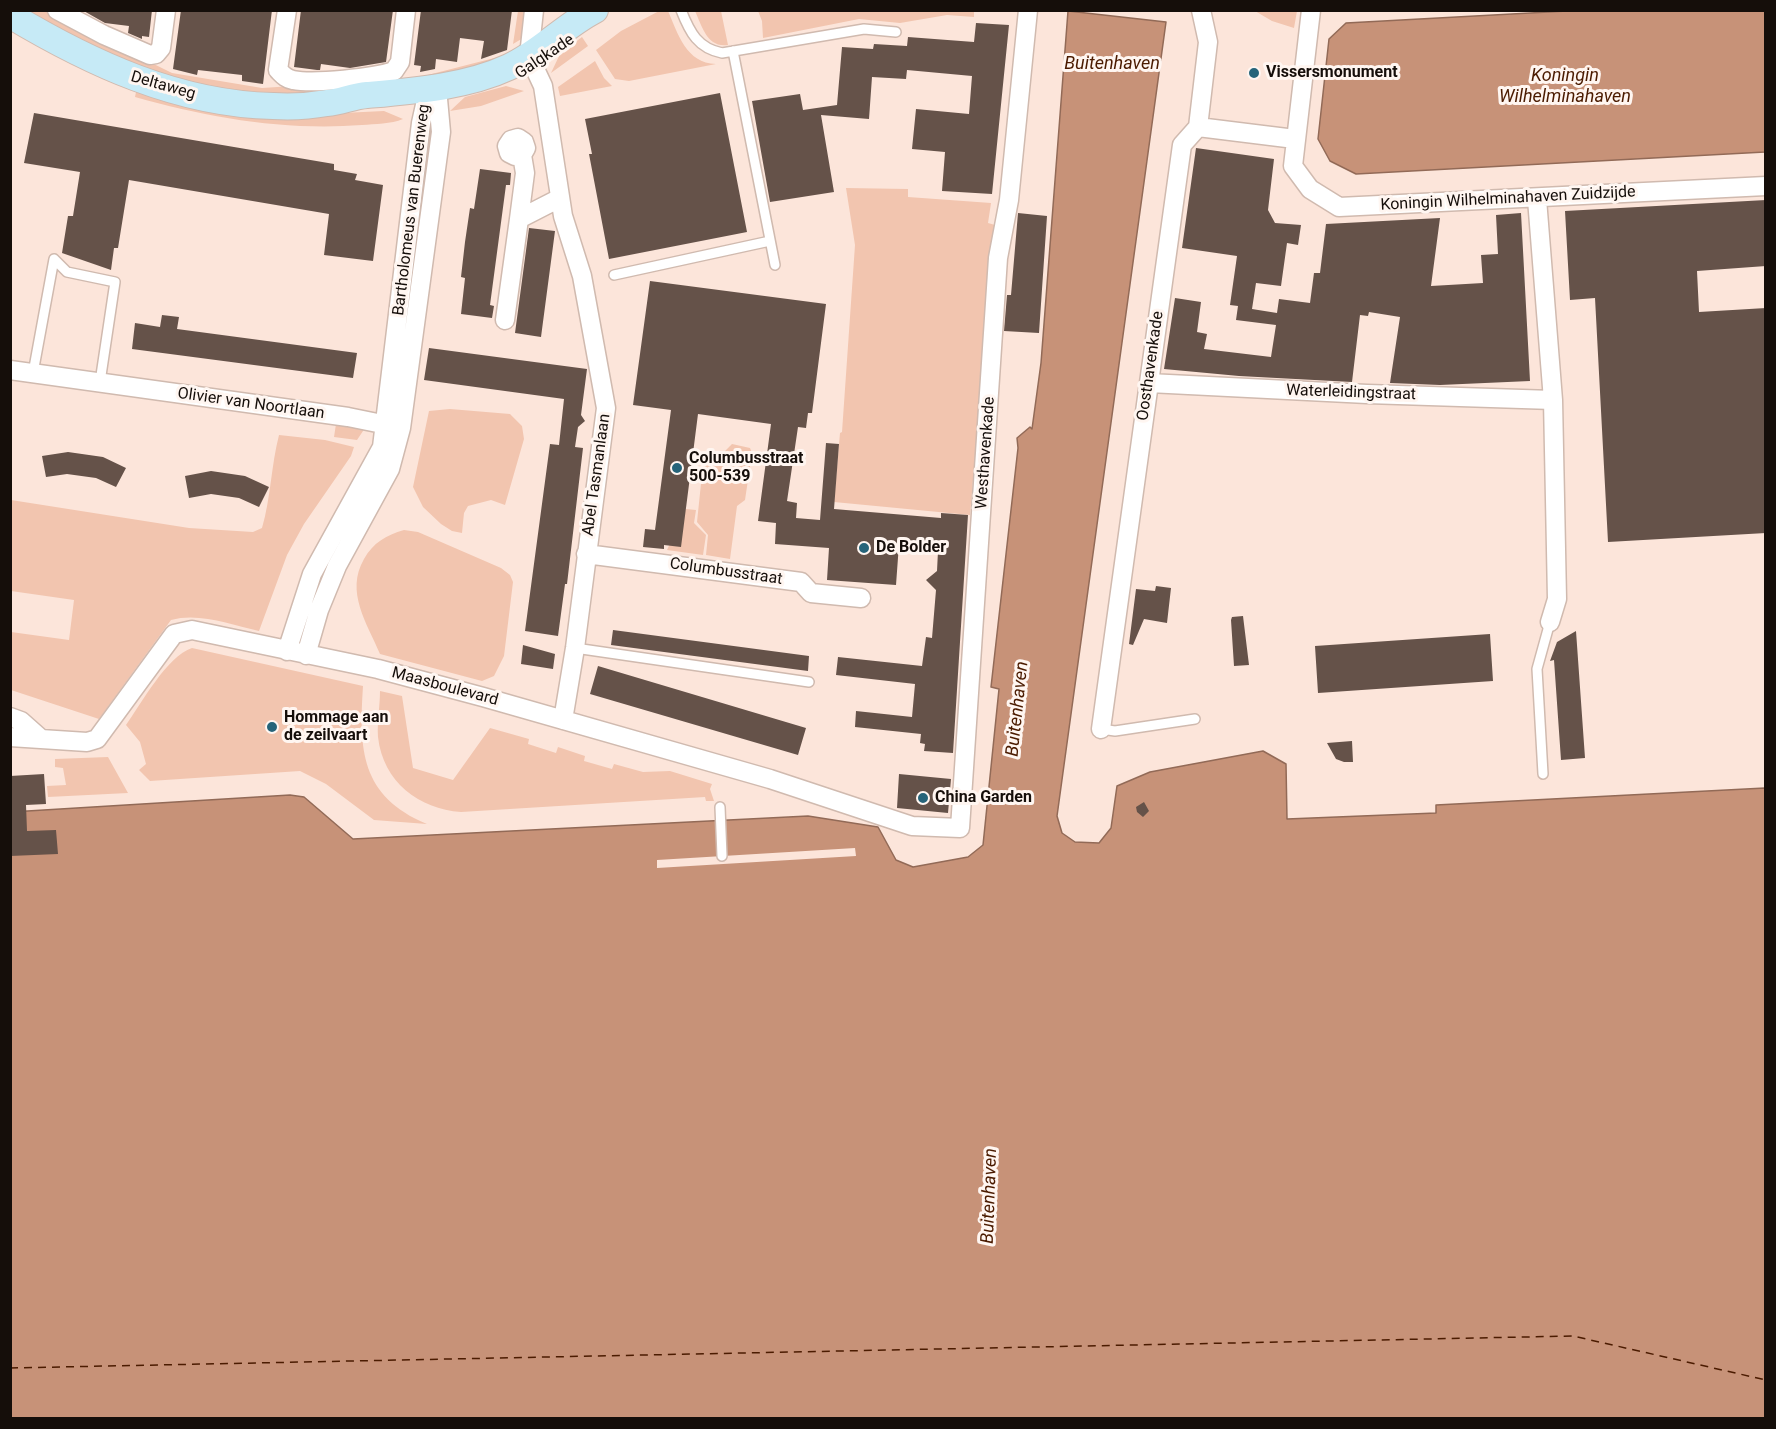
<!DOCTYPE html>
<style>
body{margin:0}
#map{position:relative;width:1776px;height:1429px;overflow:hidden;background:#fce5da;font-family:Roboto,sans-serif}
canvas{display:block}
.frame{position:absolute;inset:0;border:12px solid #150e0a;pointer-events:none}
</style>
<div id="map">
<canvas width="1776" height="1429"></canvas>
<div class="frame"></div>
</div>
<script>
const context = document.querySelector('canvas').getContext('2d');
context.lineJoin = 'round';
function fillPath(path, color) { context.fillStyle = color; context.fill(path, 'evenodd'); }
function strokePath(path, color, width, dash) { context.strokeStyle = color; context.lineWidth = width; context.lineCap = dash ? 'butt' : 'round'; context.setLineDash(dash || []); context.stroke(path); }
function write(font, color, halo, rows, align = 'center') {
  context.font = font + ' Roboto,sans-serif'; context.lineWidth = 6; context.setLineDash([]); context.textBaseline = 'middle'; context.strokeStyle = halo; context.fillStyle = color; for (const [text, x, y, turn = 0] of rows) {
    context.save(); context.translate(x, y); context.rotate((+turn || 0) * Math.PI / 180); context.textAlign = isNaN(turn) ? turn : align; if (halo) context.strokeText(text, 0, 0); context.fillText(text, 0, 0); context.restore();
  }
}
fillPath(new Path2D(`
 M 661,10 L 668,11 C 678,34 686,63 716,64 L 629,81 L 615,79 L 596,50 L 621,31 Z
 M 957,10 L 974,12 L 974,17 L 947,15 L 900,23 L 859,19 L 763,38 L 762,21 L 758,11 Z
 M 20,11 L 46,11 L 172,73 L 262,88 L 416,78 L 506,55 L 509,62 L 401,88 L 245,97 L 158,77 Z
 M 518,11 L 527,11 L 523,38 L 513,44 Z
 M 695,11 L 721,11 L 728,45 C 707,48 702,26 695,11 Z
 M 1255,11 L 1297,11 L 1294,28 L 1272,21 Z
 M 582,37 L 588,46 L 551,73 L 560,54 Z
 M 595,61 L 604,78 L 612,86 L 560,96 L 558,87 Z
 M 506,86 L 524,91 L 481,106 L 450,111 L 465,97 Z
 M 137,87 L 280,116 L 384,111 L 403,119 C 391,124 375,124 362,125 C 286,131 209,118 135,97 Z
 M 846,188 L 908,189 L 908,197 L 991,203 L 988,223 L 995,225 L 970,515 L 834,502 L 840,433 L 842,432 L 855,245 Z
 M 450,409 L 510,414 L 522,426 L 524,439 L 505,505 L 491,500 L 468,506 L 464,513 L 462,533 L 452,531 L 441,524 L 423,507 L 413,487 L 429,411 Z
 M 336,424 L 365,428 L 357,440 L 334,437 Z
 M 279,435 L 325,440 L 354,447 L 351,456 L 304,524 L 287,555 L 259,631 C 232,625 199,612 171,620 L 99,719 L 11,690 L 11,632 L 69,640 L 74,600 L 11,591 L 11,500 L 189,528 L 253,532 L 262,528 C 271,497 271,466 279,435 Z
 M 732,444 L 750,448 L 752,453 L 745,500 L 737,506 L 730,559 L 706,555 L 708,535 L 697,522 L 704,455 L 722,454 Z
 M 686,509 L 696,510 L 694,523 L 706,535 L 703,555 L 667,550 Z
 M 404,530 L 418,532 L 501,568 L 510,575 L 513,582 L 504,656 L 494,676 L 482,681 L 380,654 C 367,623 345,592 364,559 C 373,543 386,535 404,530 Z
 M 192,648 L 363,686 C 359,749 360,796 427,824 L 374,820 L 326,784 L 300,771 L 150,781 L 139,770 L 146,764 L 140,742 L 126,725 C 141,704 167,656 192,648 Z
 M 380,691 L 402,696 L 413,768 L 453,780 L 490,728 L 529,739 L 528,744 L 556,753 L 558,747 L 585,756 L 584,761 L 612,769 L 614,764 L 643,772 L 670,771 L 712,784 L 710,789 L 714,801 L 706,801 L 705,797 L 461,812 C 419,809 383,782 378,737 C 377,722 380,706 380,691 Z
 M 108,757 L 128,793 L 48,797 L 47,786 L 66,785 L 63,768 L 55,767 L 55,759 Z`), '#f2c5af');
const water = new Path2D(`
 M 1068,11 L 1166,22 L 1057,816 L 1062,833 L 1075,842 L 1099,843 L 1111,828 L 1117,786 L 1150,772 L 1263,751 L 1286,764 L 1287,819 L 1436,813 L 1436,805 L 1765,788 L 1765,1418 L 11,1418 L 11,812 L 290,795 L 304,797 L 353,839 L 808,816 L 878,827 L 896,860 L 913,867 L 968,857 L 983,845 L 999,689 L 991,687 L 1018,448 L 1017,438 L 1030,427 L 1032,429 L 1041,363 Z
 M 1567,11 L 1765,11 L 1765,152 L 1356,174 L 1330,161 L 1318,139 L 1329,39 L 1346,23 Z`);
fillPath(water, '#c79278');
strokePath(water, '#926a57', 1.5);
fillPath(new Path2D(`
 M 855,848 L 856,856 L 657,868 L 657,860 Z`), '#fce5da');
strokePath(new Path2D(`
 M 10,1368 L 1573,1336 L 1766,1380`), '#4b1b00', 1.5, [8, 6]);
fillPath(new Path2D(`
 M 82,10 L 152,10 L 149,37 L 142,36 L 142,39 L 128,33 L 129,26 L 105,23 Z
 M 181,10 L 272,10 L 263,84 L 242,81 L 242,75 L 198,70 L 197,75 L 173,69 Z
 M 301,10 L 393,10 L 386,62 L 350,68 L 321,64 L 320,70 L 317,70 L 294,67 Z
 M 421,10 L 512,10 L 507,50 L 481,59 L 484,41 L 460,38 L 457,62 L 436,59 L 435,69 L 420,72 L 421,66 L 414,65 Z
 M 976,23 L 1009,25 L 992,194 L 942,191 L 945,152 L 912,149 L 916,109 L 969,114 L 972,76 L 907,70 L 906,79 L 872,77 L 869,119 L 821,115 L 834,192 L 770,202 L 752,101 L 800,94 L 803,110 L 837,105 L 842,47 L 873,49 L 874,44 L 907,46 L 908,37 L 974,42 Z
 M 720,93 L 747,232 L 609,259 L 589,154 L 592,154 L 585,119 Z
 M 34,113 L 334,164 L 334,170 L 357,174 L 355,180 L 383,185 L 373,261 L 324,255 L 329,214 L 129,180 L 118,248 L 114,248 L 111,270 L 62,253 L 68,216 L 73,216 L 80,172 L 24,163 Z
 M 1196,148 L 1274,159 L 1268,210 L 1275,223 L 1301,225 L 1298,245 L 1287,243 L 1281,286 L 1256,283 L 1252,309 L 1277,313 L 1279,299 L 1310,303 L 1314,273 L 1320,273 L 1326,224 L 1440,218 L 1431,286 L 1483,283 L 1481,255 L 1498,254 L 1496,215 L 1521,213 L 1530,381 L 1440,385 L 1390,383 L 1400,317 L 1369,312 L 1368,316 L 1360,315 L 1352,382 L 1239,376 L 1164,369 L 1175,298 L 1201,302 L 1197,332 L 1207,334 L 1204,349 L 1271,357 L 1276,325 L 1236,320 L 1238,306 L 1230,305 L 1237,256 L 1182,248 Z
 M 480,169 L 511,173 L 510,185 L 506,185 L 490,305 L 494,306 L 492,318 L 461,314 L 465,278 L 461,277 L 465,242 L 470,208 L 474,209 Z
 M 1766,200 L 1766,266 L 1697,271 L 1699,312 L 1766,308 L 1766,533 L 1608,542 L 1595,298 L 1570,300 L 1565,211 Z
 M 1018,213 L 1047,216 L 1039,333 L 1004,331 L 1007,295 L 1011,295 Z
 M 529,228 L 555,231 L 541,337 L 515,333 Z
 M 650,281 L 826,304 L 812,413 L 808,413 L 806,428 L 798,427 L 787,501 L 797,503 L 796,518 L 820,520 L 826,443 L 839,444 L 834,509 L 941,518 L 941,513 L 968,515 L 953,753 L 924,751 L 925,744 L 920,743 L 921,734 L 855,727 L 856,711 L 912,717 L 915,684 L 836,675 L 838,657 L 922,666 L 926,637 L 932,638 L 936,590 L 926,580 L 937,571 L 938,551 L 925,546 L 899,544 L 896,585 L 827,580 L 829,548 L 775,544 L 776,523 L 758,521 L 771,424 L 698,414 L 681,547 L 664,545 L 664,549 L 643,547 L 645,529 L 655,530 L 671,410 L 633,405 Z
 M 162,315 L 179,317 L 177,329 L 357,353 L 353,378 L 132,349 L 135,323 L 160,327 Z
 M 429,348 L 587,369 L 581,415 L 585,421 L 578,427 L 575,447 L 583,448 L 567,584 L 565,584 L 558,636 L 525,631 L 550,444 L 559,445 L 564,399 L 424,380 Z
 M 68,452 L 103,457 L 126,468 L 116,487 L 96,478 L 67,474 L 46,477 L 42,456 Z
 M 211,471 L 245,476 L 269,487 L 259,507 L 239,498 L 211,494 L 189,498 L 185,476 Z
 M 1156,586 L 1171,588 L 1167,623 L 1144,619 L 1133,645 L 1129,644 L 1136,589 L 1155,591 Z
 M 1243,616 L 1249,665 L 1234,666 L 1231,620 L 1232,617 Z
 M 613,630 L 809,656 L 808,671 L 611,645 Z
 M 1576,631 L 1585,758 L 1561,760 L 1554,660 L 1550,661 L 1557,642 Z
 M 1490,634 L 1493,681 L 1318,693 L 1315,646 Z
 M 523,645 L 555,654 L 553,669 L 521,664 Z
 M 598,666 L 806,728 L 798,755 L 590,694 Z
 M 1352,741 L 1353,762 L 1344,762 L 1336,759 L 1327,743 Z
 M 44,774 L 46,804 L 26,805 L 27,831 L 56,830 L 58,854 L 10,856 L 10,776 Z
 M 899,774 L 951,779 L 948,813 L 897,808 Z
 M 1144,802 L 1149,811 L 1143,817 L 1137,812 L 1136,807 Z`), '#655249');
const service = new Path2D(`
 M 681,10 C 690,33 698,48 722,53 L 864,29 L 896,32
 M 733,51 L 775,265
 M 614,275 L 770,241
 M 33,373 L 54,259 L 67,272 L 115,282 L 100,382
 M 575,648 L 809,682
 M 1101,729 L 1115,731 L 1195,719
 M 1543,774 L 1537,669 L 1550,622
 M 720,807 L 722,856`);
const minor = new Path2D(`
 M 57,10 L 104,35 L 150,55 L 156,54 L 161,48 L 166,10
 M 287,10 L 278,70 C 283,75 286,79 293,80 C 314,84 374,78 394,71 L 400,62 L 406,10
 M 534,10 L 529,56 L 543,86 L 563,216 L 582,276 L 606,408 L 575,648 L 563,720
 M 1311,10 L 1293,166 L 1310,189 L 1339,207 L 1766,186
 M 1198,127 L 1295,139
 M 1537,199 L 1553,400 L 1557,599 L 1550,622
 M 519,219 L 525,173 L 522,155 L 526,148 L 524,142 L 518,138 L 511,140 L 507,146 L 509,153 L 515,156 L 522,155
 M 505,320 L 519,219 L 560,198
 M 10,370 L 348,417 L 397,427
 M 1149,383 L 1367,394 L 1553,400
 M 586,554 L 801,582 L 811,593 L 861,598
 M 287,651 L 312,574 L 382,447 L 421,123 L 429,87 L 438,99 L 441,132 L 401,428 L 390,469 L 337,566 L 319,610 L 306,655
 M 10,717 L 21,721 L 39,737
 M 1101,729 L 1182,145 L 1198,127 L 1208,42 L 1201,10
 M 10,737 L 87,742 L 97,739 L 174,634 L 192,630 L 378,669 L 483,697 L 770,779 L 912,826 L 960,828 L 998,258 L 1009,200 L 1028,10`);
const secondary = new Path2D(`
 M 10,15 C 90,63 178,104 273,106 C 290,107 310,106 327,103 C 341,102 353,96 367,95 C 413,91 466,87 509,67 C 540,53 564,26 595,10`);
strokePath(service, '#d0baaf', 12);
strokePath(minor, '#d0baaf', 21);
strokePath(secondary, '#d0baaf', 28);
strokePath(service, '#fff', 9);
strokePath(minor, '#fff', 18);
strokePath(secondary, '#c6eaf6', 26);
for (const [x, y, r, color] of [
 [1254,73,6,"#26647a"],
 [677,468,6,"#26647a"],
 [864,548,6,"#26647a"],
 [272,727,6,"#26647a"],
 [923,798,6,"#26647a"]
]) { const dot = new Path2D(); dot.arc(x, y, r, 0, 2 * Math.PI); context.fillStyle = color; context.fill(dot); strokePath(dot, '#fff6f1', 2); }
write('16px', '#150e0a', '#fff6f1', [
 ["Galgkade",545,57,-34],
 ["Deltaweg",163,86,16],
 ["Koningin Wilhelminahaven Zuidzijde",1508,199,-3],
 ["Bartholomeus van Buerenweg",412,210,-83],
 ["Oosthavenkade",1151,366,-82],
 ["Waterleidingstraat",1351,393,2],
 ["Olivier van Noortlaan",251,404,8],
 ["Westhavenkade",986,453,-86],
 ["Abel Tasmanlaan",597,475,-82],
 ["Columbusstraat",726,572,8],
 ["Maasboulevard",445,687,15]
]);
write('bold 16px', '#150e0a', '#fff6f1', [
 ["Vissersmonument",1266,73],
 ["Columbusstraat",689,459],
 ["500-539",689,477],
 ["De Bolder",876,548],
 ["Hommage aan",284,718],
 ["de zeilvaart",284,736],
 ["China Garden",935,798]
], 'left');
write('italic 18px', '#4b1b00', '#fff6f1', [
 ["Buitenhaven",1112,64],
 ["Koningin",1565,76],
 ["Wilhelminahaven",1565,97],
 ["Buitenhaven",1018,709,-84],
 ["Buitenhaven",990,1196,-88]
]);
</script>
